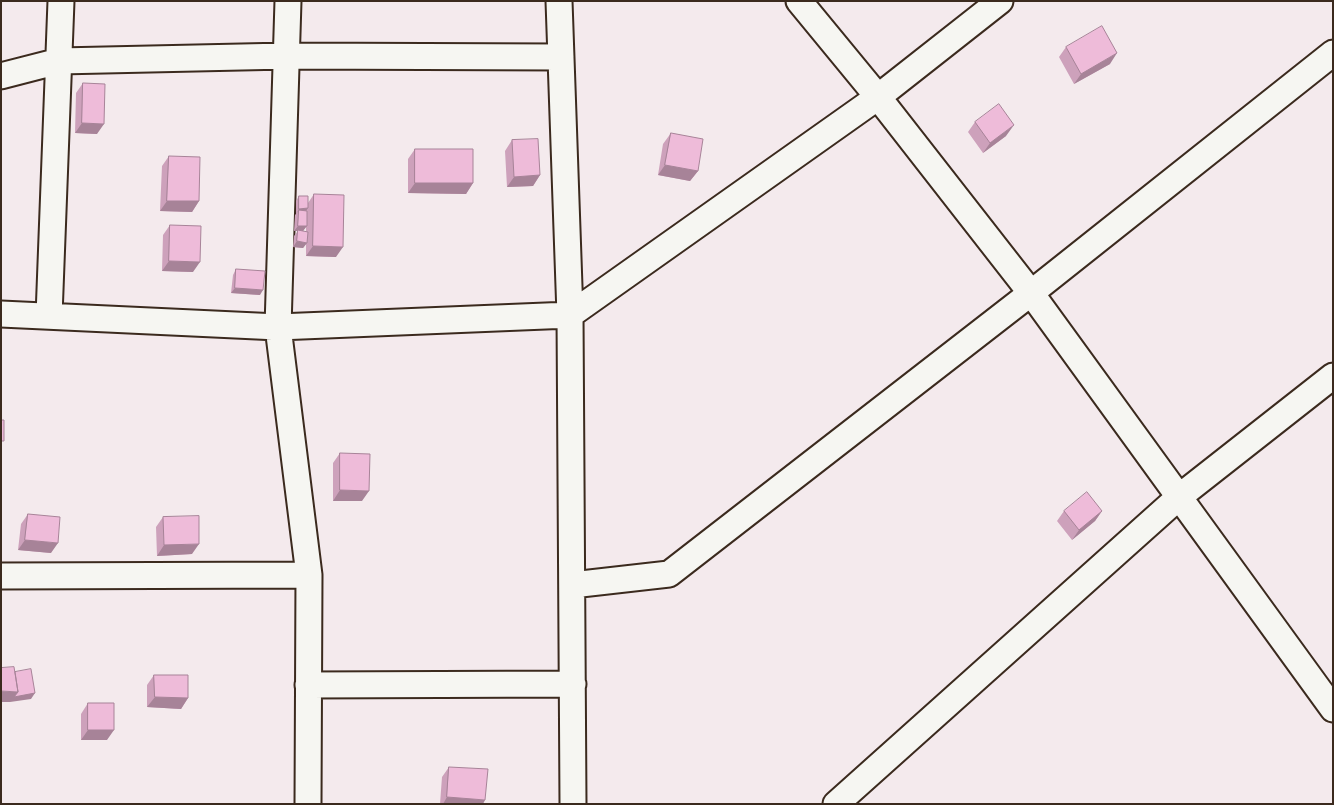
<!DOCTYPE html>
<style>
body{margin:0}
#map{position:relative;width:1334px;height:805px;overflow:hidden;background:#f4eaed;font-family:Pangolin,sans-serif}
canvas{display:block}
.frame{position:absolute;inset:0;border:2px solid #3b2a1e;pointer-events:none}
</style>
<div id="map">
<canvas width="1334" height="805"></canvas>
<div class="frame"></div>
</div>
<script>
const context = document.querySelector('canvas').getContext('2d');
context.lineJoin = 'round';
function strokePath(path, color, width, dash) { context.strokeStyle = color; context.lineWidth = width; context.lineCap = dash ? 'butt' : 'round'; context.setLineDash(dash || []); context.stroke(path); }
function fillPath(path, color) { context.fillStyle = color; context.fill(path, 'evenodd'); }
const street = new Path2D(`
 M 288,1 L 278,327 L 309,575 L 308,804
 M 559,1 L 570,315 L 573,804
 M 799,1 L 878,97 L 1031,293 L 1333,709
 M 1,76 L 59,61 L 287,56 L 561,57
 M 1,314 L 278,327 L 570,315 L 878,97 L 1000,1
 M 49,316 L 61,1
 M 1,576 L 309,575
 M 572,585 L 669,574 L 1031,293 L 1333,53
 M 308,685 L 573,684
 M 836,804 L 1179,497 L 1333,376`);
strokePath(street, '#3b2a1e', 29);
strokePath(street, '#f6f6f2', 25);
fillPath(new Path2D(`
 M 1066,47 L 1110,64 L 1074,84 L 1059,57 Z
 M 83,83 L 97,134 L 75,133 L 76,93 Z
 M 975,122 L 1006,136 L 983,153 L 968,132 Z
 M 671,133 L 698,171 L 690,181 L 658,175 L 663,144 Z
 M 512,140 L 540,175 L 533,186 L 507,187 L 505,151 Z
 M 415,149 L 473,183 L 466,194 L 408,193 L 408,159 Z
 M 169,156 L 199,201 L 192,212 L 160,211 L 162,166 Z
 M 314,194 L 336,257 L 306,256 L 306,244 L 303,248 L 293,247 L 294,236 L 298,231 L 294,231 L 295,215 L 296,214 L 296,201 L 299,196 L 308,203 ZM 306,226 L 306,232 L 303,231 Z
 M 170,225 L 193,272 L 162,271 L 163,235 Z
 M 236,269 L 260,295 L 231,293 L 233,275 Z
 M 340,453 L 362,501 L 333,501 L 333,463 Z
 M 1064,511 L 1102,511 L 1095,521 L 1072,540 L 1057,521 Z
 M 28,514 L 51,553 L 18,550 L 21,524 Z
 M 163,517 L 192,554 L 157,556 L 156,527 Z
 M 154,675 L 188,698 L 181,709 L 147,707 L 147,685 Z
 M 88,703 L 107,740 L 81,740 L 81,714 Z
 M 449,767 L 483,804 L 440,804 L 442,777 Z`), '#cda1bb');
fillPath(new Path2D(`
 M 1117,53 L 1110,64 L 1074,84 L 1081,74 Z
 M 82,123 L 104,124 L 97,134 L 75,133 Z
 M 1014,125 L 1006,136 L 983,153 L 990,143 Z
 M 665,165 L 698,171 L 690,181 L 658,175 Z
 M 540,175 L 533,186 L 507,187 L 514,177 Z
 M 415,183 L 473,183 L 466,194 L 408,193 Z
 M 167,201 L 199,201 L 192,212 L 160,211 Z
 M 308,208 L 304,214 L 299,210 L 296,214 L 299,209 Z
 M 298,226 L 307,226 L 303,231 L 294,231 Z
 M 297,241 L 307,243 L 303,248 L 293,247 Z
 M 313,246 L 343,247 L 336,257 L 306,256 Z
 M 169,261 L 200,262 L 193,272 L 162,271 Z
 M 235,288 L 263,290 L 260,295 L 231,293 Z
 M 340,490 L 369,491 L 362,501 L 333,501 Z
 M 1102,511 L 1095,521 L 1072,540 L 1079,530 Z
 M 25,540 L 58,543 L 51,553 L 18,550 Z
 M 199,544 L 192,554 L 157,556 L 164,545 Z
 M 1,691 L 35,693 L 31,699 L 10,702 L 1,702 Z
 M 155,697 L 188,698 L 181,709 L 147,707 Z
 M 88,730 L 114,730 L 107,740 L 81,740 Z
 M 447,797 L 485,800 L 483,804 L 443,804 Z`), '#a78398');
const building = new Path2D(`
 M 1102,26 L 1117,53 L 1081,74 L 1066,47 Z
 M 83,83 L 105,84 L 104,124 L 82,123 Z
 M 999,104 L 1014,125 L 990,143 L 975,122 Z
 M 671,133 L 703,139 L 698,171 L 665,165 Z
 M 538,139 L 540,175 L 514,177 L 512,140 Z
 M 415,149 L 473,149 L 473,183 L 415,183 Z
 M 169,156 L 200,157 L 199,201 L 167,201 Z
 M 314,194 L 344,195 L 343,247 L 313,246 Z
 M 299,196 L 308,196 L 308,208 L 299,209 Z
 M 299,210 L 307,211 L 307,226 L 298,226 Z
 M 170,225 L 201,226 L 200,262 L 169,261 Z
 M 298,230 L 308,232 L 307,243 L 297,241 Z
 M 236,269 L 265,271 L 263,290 L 235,288 Z
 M 1,420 L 4,420 L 4,441 L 1,441 Z
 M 340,453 L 370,454 L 369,491 L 340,490 Z
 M 1087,492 L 1102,511 L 1079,530 L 1064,511 Z
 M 28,514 L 60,517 L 58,543 L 25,540 Z
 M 199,516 L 199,544 L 164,545 L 163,517 Z
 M 14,667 L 18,692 L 1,691 L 1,668 Z
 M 31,669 L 35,693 L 14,697 L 18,692 L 15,672 Z
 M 154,675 L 188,675 L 188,698 L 155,697 Z
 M 88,703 L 114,703 L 114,730 L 88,730 Z
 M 449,767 L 488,769 L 485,800 L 447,797 Z`);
fillPath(building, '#eebbd9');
strokePath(building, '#a78398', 1);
</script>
